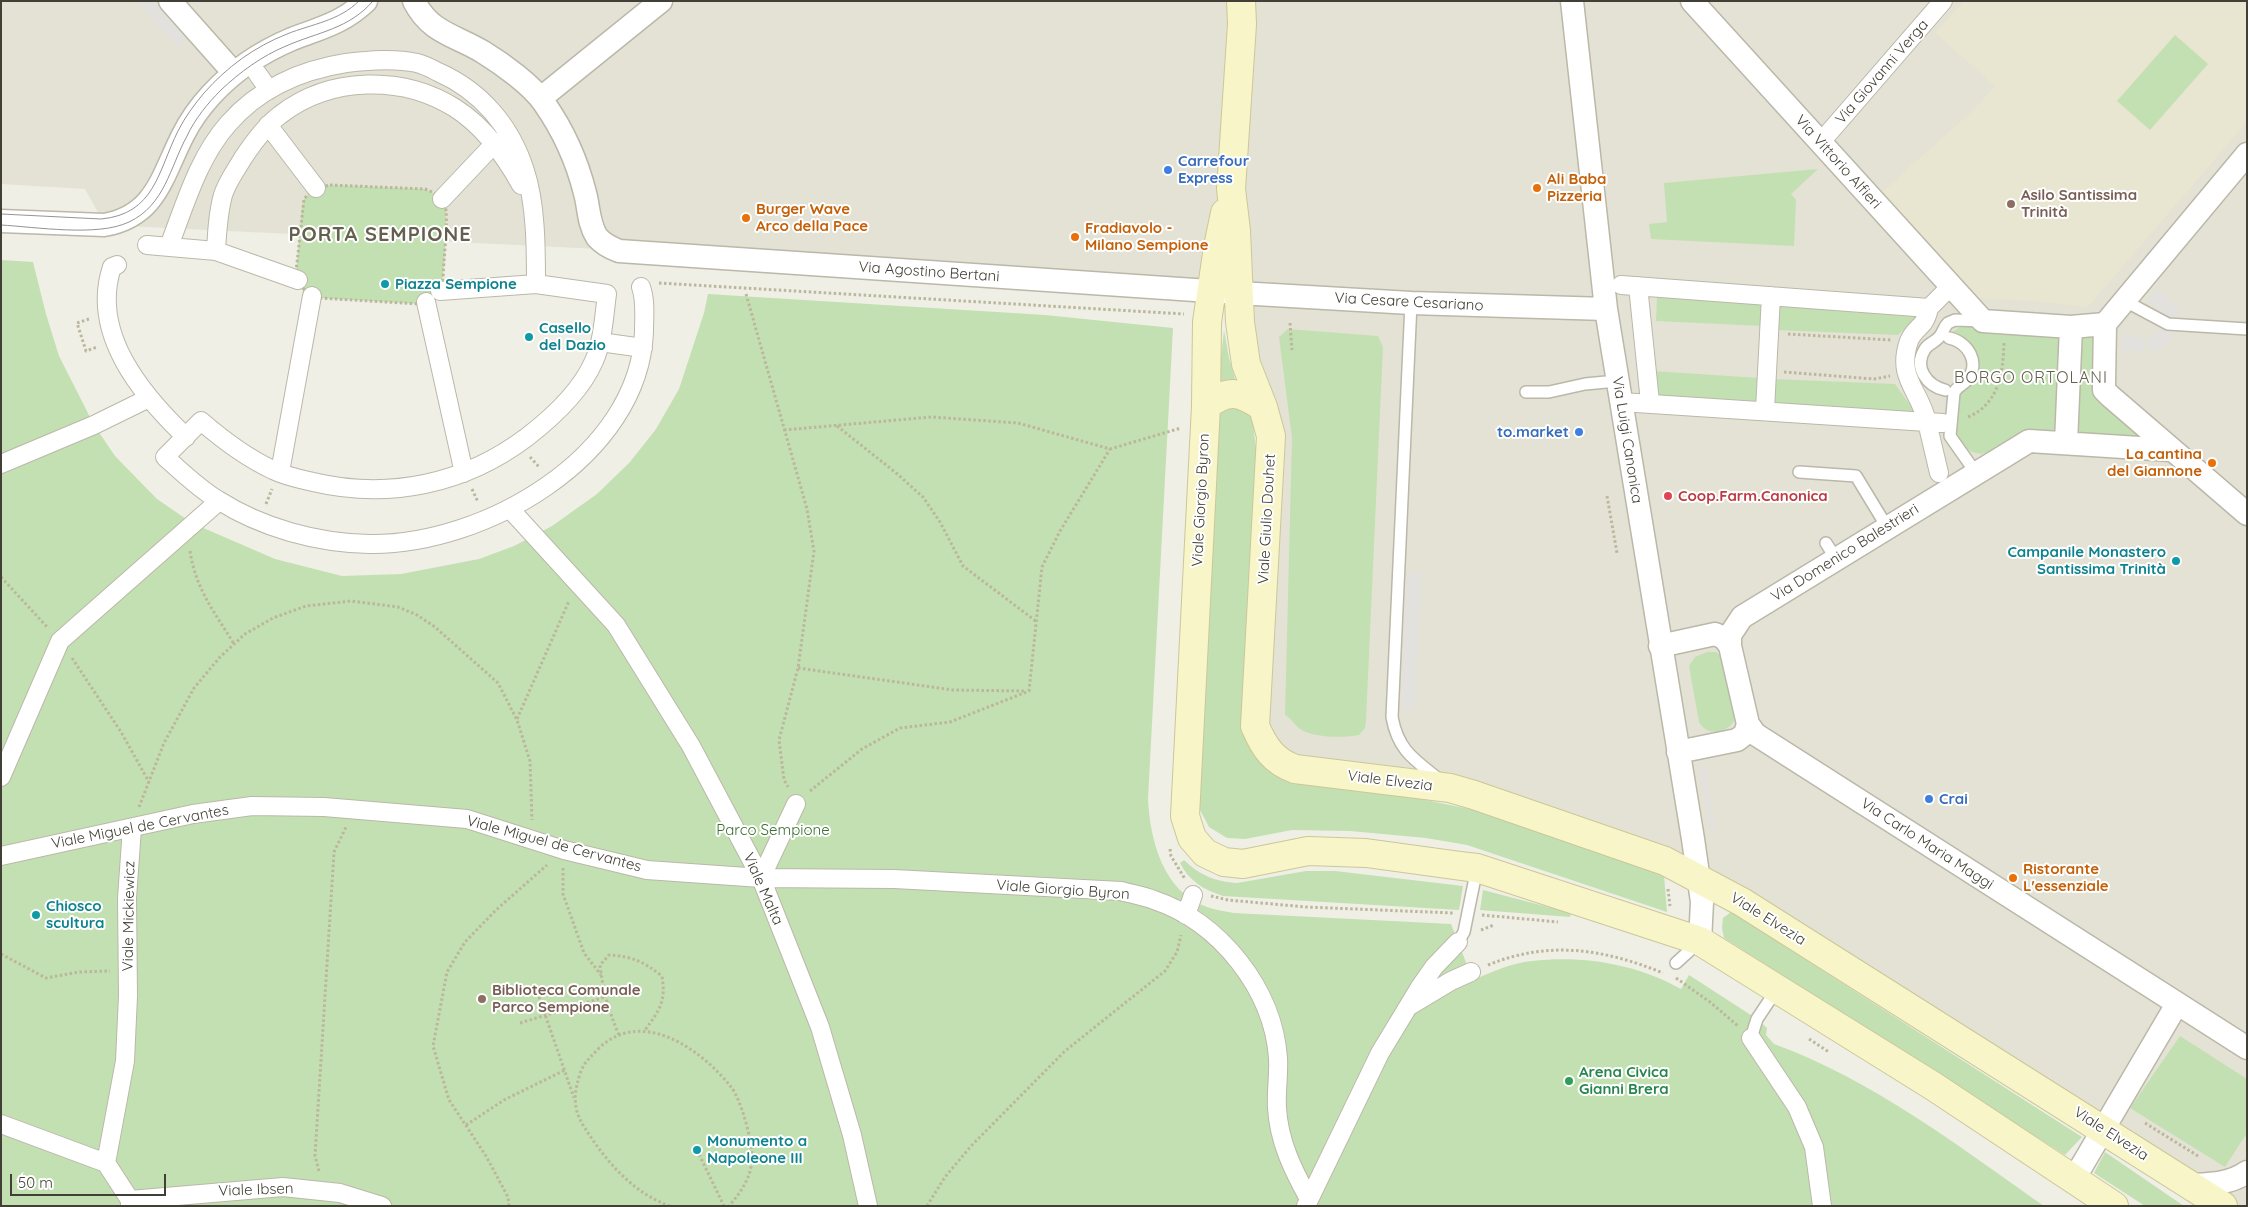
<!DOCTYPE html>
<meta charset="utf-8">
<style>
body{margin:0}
#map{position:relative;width:2248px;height:1207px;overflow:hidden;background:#f0efe5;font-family:Quicksand,sans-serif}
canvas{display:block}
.frame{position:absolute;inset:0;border:2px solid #424036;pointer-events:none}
.scale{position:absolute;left:10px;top:1174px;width:156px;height:22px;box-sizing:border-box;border:2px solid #424036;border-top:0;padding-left:6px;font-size:15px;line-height:18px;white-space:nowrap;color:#424036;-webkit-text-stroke:4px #fff;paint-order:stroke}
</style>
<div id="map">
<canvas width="2248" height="1207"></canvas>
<div class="frame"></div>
<div class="scale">50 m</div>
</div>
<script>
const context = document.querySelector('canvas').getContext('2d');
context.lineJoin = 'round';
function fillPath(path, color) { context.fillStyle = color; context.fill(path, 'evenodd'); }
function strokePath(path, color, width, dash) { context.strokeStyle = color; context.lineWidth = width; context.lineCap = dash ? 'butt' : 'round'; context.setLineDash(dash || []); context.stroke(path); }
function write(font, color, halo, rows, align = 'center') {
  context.font = font + ' Quicksand,sans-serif'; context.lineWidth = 4; context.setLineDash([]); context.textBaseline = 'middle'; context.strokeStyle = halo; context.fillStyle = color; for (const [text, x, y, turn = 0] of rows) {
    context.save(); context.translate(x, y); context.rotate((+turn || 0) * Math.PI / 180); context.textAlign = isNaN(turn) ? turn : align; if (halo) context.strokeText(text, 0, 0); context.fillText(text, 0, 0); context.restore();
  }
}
fillPath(new Path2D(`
 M 1,1 L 1238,1 L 1238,292 L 620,250 L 105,225 L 85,189 L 1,184 Z
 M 1243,1 L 2247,1 L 2247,1206 L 2226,1206 L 1741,900 L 1470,792 L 1297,767 L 1262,738 L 1273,436 L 1243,346 Z`), '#e4e2d4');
fillPath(new Path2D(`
 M 1964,1 L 2247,1 L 2247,122 L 2088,307 L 2037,301 L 1978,298 L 1882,192 L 1972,111 L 1995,86 L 1935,33 Z`), '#e8e6d1');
fillPath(new Path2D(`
 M 2175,35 L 2208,64 L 2150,130 L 2117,101 Z
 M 1818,169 L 1791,194 L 1796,200 L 1794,246 L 1651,239 L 1649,224 L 1667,222 L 1664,183 Z
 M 330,185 L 425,189 C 435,193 444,200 446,210 C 445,229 447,282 437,295 C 432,301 426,302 420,304 L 319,298 L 306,292 L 301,286 L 296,272 L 302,207 L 304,199 L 313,189 Z
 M 1,260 L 33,262 L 46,314 L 59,356 L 94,425 L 115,456 L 157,499 L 192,523 L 275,559 L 342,576 L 401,574 L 479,559 L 514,546 L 552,526 L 597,494 L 630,462 L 656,429 L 679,389 L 704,313 L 708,294 L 1045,315 L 1173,328 L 1148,799 C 1150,840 1163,892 1207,907 C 1215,910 1225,911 1234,913 L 1451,924 L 1473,980 C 1492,972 1511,963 1532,961 C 1583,955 1637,964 1681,989 L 1689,975 L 1757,1019 L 1767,1028 L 1766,1035 L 1774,1044 C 1873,1080 1958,1146 2044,1206 L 1,1206 Z
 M 1657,297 L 1764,304 L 1763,326 L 1656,321 Z
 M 1777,306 L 1917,317 L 1898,335 L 1775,330 Z
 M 1966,326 L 2051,333 L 2061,337 L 2056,432 L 1981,454 L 1972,452 L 1962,446 L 1956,435 L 1958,397 L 1975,367 L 1948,335 L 1958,328 Z
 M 1288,329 L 1378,336 L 1383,347 L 1366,720 L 1365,728 L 1359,735 C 1344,738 1313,738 1300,729 C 1294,724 1292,719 1285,715 L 1292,438 L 1279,337 Z
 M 1224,330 L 1229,358 L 1237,386 L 1218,385 Z
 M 2100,332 L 2099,389 L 2156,443 L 2074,434 L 2079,339 L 2083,334 Z
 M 1653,371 L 1759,378 L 1758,403 L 1652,396 Z
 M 1772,379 L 1895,384 L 1915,412 L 1771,405 Z
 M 1234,403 L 1252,415 L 1256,449 L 1245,722 C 1246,729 1246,739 1249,746 C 1256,762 1272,772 1287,780 L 1421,799 L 1474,810 L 1664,875 L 1667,912 L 1467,845 L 1426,838 L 1350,831 L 1292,830 L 1245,839 L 1227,838 L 1209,827 L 1199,808 L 1218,422 L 1222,408 Z
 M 1707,652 L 1716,652 L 1721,656 L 1736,716 C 1732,733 1707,738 1699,722 L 1689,666 L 1695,657 Z
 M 1184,860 C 1199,875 1216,882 1237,883 L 1306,871 L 1335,871 L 1463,886 L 1459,910 L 1223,896 C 1204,890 1189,881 1180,863 Z
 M 1483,890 L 1571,913 L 1570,917 L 1480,910 Z
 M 1731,912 L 2082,1137 L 2065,1155 L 1724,938 L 1722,928 L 1723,918 Z
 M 2180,1036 L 2247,1079 L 2247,1133 L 2225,1167 L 2130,1108 Z
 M 2105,1152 L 2184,1206 L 2145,1206 L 2094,1173 Z`), '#c3e0b2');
fillPath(new Path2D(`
 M 136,1 L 155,1 L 188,38 L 177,47 Z
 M 2158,289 L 2181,309 L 2171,320 L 2148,300 Z
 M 2166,327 L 2174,340 L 2154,352 L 2146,339 Z
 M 2123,335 L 2146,339 L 2143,353 L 2121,349 Z
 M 1407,572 L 1421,572 L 1415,711 L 1401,710 Z
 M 1705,766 L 1717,832 L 1711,833 L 1699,767 Z`), '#e2e1dd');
const service = new Path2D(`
 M 2125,301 L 2168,324 L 2247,329
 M 1411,303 L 1392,717 C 1398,751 1415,760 1441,781
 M 1949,338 C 1968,342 1981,363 1967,380 C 1963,385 1956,387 1954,393 L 1950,436 L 1976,473
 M 1945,390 C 1927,386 1913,367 1925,349 C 1929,343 1936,342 1940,336 C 1943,332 1944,327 1948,323 L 1955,320 L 1982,321
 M 1526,392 L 1549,392 L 1585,384 L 1617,381
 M 1799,472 L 1856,476 L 1887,527
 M 1826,543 L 1836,559
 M 1458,942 L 1464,932 L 1477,868
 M 1676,963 L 1699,942
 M 1751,1038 L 1757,1019 L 1777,989`);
const pedestrian = new Path2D(`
 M 257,73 L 269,90
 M 268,125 L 316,188
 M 1820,143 L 1943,1
 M 442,199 L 494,144
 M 147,245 L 216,251 L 298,280
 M 169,246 C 185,205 198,158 228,124 C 258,89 301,70 346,63 C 370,60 394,58 417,63 C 425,65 432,69 438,72 C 481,91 511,126 525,171 C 536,204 536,249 536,284
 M 216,251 C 217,232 218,213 223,195 C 227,182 236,170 243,158 C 253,143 265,126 280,115 C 330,76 403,75 455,108 C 485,127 505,156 521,185
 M 117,265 L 112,267 C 90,333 141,394 186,437
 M 1621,285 L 1929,308 L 1944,293
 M 1638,286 L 1650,402
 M 440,291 L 536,284 L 607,294 C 604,316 603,341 594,361 C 581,391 553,417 527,437 C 465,484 389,500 313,482 C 300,479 285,476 273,470 C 247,458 223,440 201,421 L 165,457 C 182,472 198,488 218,500 C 262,528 317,543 369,544 C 483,546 639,457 644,332 C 644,317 646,301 641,287
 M 426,302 L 464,473
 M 600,342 L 643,348
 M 1621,402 L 1927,422 C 1920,390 1896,378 1909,341 C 1912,333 1918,329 1923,323 C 1926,319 1928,313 1929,308
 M 1765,410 L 1771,296
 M 1,464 L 94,425 L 149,398
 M 280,472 L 312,296
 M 1939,473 L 1927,422 L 1943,423
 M 510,509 L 616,625 L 691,746 L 761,878 L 820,1027 L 852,1135 L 868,1206
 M 1,777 L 60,641 L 219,501
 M 1,856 L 193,814 L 252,806 L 324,807 L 467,819 L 564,850 L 647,870 L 761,878 L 894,879 L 1121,891 C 1132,894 1144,896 1154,900 C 1220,922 1273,989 1278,1058 C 1279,1075 1276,1091 1277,1108 C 1279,1142 1293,1170 1309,1199
 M 761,878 L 796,804
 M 1186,915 L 1193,895
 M 1411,1005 L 1451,981 L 1471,972
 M 1751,1038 L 1797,1107 L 1814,1147 L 1822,1206
 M 1,1124 L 106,1163 L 130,1200 L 130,1206
 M 106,1163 L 125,1061 L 128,996 L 127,898 L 132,828
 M 130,1200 L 283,1187 L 340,1193 L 382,1206
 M 1306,1206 L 1380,1053 L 1420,987 L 1434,967 L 1458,942`);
const minor = new Path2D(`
 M 170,1 L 234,73
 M 414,1 C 430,33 455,35 483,52 C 501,63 532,85 544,103 C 563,130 577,161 585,193 C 589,207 588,223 597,237 C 603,244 611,248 619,251 L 1239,293 L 1411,303 L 1606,309
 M 1572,1 L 1606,309 L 1693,839 L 1702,902 L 1700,941
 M 1692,1 L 1983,321 L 2071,327 L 2105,324
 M 541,98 L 661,1
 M 2247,154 L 2105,324 L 2104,384 L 2104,390 L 2110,396 L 2247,514
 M 1,221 L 104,225 C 156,216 162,176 183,135 C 190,121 200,107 211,95 C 234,70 261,52 292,39 C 321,28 343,23 366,1
 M 2066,443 L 2071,327
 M 2171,450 L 2029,441 L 1742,617 L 1730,635 L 1730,646 L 1748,724 L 1755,734 L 2247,1048
 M 1660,646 L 1715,634 L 1724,638 L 1730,646
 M 1678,752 L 1737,740 L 1745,734 L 1748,724
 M 2074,1179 L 2177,1004
 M 2191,1185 C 2210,1184 2230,1184 2247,1172`);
const secondary = new Path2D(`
 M 1241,1 L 1242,24 L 1231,189 L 1236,231 L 1240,322 L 1246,364 L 1263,407 L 1271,436 L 1255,726 C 1264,747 1273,761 1295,769 L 1450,788 L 1474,795 L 1665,861 L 1742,902 L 2223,1206
 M 1225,213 L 1218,247 L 1207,322 L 1206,406 L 1185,816 L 1192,838 L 1205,853 L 1224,862 L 1243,864 L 1308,851 L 1366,853 L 1461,866 L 1477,868 L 1700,941 L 1933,1086 L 2114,1206
 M 1206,406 C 1229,388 1240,392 1263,407`);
strokePath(service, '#bbb8a9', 14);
strokePath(pedestrian, '#bbb8a9', 20);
strokePath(minor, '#bbb8a9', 25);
strokePath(secondary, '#cbc799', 30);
strokePath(new Path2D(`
 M 330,185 L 425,189 C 434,192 442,197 445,206 C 449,216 443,265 443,280 C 441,294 433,301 420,304 L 319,298 C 305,295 299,285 296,272 L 304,199 L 313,189 Z
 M 659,283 L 1184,314
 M 746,294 L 807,509 L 814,551 L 798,668 L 779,740 L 784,780 L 788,787
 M 89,319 L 77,323 L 86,351 L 97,347
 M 1290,323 L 1292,350
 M 1788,334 L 1891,340
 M 1784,372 L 1874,379 L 1890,376
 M 1968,417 C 1999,404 2003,373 2004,343
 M 837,426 L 895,472 L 923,497 L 940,522 L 963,566 L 1037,622
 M 784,430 L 931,417 L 1018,423 L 1110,449 L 1181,428
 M 530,457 L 539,467
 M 472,489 L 478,502
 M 1607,496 L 1617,553
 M 266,504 L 272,489
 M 190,551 C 196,590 214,611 234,644
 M 1,577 L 48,628
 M 72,658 L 121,732 L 149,782
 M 798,668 L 953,690 L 1026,691
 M 517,719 L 569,601
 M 810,791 L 862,749 L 900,728 L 950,722 L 1029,691 L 1042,567 L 1060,531 L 1110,449
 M 139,807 L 164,743 L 194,688 L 220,657 L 245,634 L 273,618 L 306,606 L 351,601 L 398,607 L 417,615 L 435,627 L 498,683 L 517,720 L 530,761 L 532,820
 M 1170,849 L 1171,856 L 1185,879
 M 563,868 L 563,894 L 584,953 L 601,975
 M 1668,889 L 1670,906
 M 1211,896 L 1228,900 L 1306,907 L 1453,913
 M 1482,915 L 1558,922
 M 1481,930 L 1494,925
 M 1,954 L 46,978 L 79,972 L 110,971
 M 1488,965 C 1549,940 1604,949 1663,973
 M 1676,978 L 1710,1002 L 1738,1026
 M 539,997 L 574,1098
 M 520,1023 L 605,997
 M 619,1035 C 609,1012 603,991 600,965 L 609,955 C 632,956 644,962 662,976 C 666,1001 660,1010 645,1030
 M 1809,1039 L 1829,1052
 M 2145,1123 L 2198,1156
 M 466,1125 L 504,1100 L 565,1070
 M 697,1150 L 724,1206
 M 319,1171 L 315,1156 L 334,852 L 346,827
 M 509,1206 L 508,1197 L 486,1156 L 449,1100 L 433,1046 L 447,972 L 465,942 L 496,910 L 547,865
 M 670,1206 C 632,1193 604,1159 583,1125 C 572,1107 574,1091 581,1071 C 585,1061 592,1056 599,1048 C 643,1007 702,1050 731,1087 C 741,1099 753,1143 752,1159 C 751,1178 741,1192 729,1206
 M 927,1206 L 945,1177 L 972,1145 L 1065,1051 L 1165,971 L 1177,952 L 1181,935`), '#bbb69c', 3, [2.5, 2.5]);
strokePath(service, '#fff', 11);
strokePath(pedestrian, '#fff', 18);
strokePath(minor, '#fff', 22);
strokePath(secondary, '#f8f5c8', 28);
strokePath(new Path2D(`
 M 1,214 L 101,219 C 155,214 158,171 178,131 C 185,117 194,105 204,93 C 227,67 254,47 287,34 C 312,24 339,21 359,1
 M 1,225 C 36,227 98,237 129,222 C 165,205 170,167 187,136 C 195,119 207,104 221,90 C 240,72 262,56 286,46 C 318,32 349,29 373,1`), '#949494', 1);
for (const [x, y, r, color] of [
 [1168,170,5,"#3f7fe0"],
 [1537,188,5,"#e8710a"],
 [2011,204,5,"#8d6e63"],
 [746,218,5,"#e8710a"],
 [1075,237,5,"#e8710a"],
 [385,284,5,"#0f9aa8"],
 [529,337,5,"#0f9aa8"],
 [1579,432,5,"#3f7fe0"],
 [2212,463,5,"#e8710a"],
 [1668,496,5,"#e0444e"],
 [2176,561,5,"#0f9aa8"],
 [1929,799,5,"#3f7fe0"],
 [2013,878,5,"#e8710a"],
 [36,915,5,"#0f9aa8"],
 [482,999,5,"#8d6e63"],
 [1569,1081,5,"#2e9e5b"],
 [697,1150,5,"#0f9aa8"]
]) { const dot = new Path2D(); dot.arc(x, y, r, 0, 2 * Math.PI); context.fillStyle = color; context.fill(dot); strokePath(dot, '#fff', 2); }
write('15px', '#424036', '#fff', [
 ["Via Giovanni Verga",1882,72,-49],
 ["Via Vittorio Alfieri",1838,162,48],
 ["Via Agostino Bertani",929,272,4],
 ["Via Cesare Cesariano",1409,302,3],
 ["Via Luigi Canonica",1627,440,81],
 ["Viale Giorgio Byron",1201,500,-87],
 ["Viale Giulio Douhet",1267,519,-87],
 ["Via Domenico Balestrieri",1845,553,-32],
 ["Viale Elvezia",1390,781,7],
 ["Viale Miguel de Cervantes",140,827,-11],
 ["Viale Miguel de Cervantes",554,844,15],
 ["Via Carlo Maria Maggi",1927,844,33],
 ["Viale Malta",763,889,66],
 ["Viale Giorgio Byron",1063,890,4],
 ["Viale Mickiewicz",129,916,-89],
 ["Viale Elvezia",1768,919,32],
 ["Viale Elvezia",2111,1134,33],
 ["Viale Ibsen",256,1190,-2]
]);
write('bold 15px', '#366cbe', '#fff', [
 ["Carrefour",1178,161],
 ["Express",1178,178],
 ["to.market",1569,432,"right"],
 ["Crai",1939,799]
], 'left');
write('bold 15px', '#c56008', '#fff', [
 ["Ali Baba",1547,179],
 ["Pizzeria",1547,196],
 ["Burger Wave",756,209],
 ["Arco della Pace",756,226],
 ["Fradiavolo -",1085,228],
 ["Milano Sempione",1085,245],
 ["La cantina",2202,454,"right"],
 ["del Giannone",2202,471,"right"],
 ["Ristorante",2023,869],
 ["L'essenziale",2023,886]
], 'left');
write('bold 15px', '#785e54', '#fff', [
 ["Asilo Santissima",2021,195],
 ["Trinità",2021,212],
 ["Biblioteca Comunale",492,990],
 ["Parco Sempione",492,1007]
], 'left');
write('bold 15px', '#0d838f', '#fff', [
 ["Piazza Sempione",395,284],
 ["Casello",539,328],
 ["del Dazio",539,345],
 ["Campanile Monastero",2166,552,"right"],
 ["Santissima Trinità",2166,569,"right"],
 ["Chiosco",46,906],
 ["scultura",46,923],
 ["Monumento a",707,1141],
 ["Napoleone III",707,1158]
], 'left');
write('bold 15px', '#be3a42', '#fff', [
 ["Coop.Farm.Canonica",1678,496]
], 'left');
write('15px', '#3c6d30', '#fff', [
 ["Parco Sempione",773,830]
]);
write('bold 15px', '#27864d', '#fff', [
 ["Arena Civica",1579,1072],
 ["Gianni Brera",1579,1089]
], 'left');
context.letterSpacing = '1px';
write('16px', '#645f4e', '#fff', [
 ["BORGO ORTOLANI",2031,378]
]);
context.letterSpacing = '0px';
context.letterSpacing = '1px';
write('bold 20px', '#645f4e', '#fff', [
 ["PORTA SEMPIONE",380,235]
]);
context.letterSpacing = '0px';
</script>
